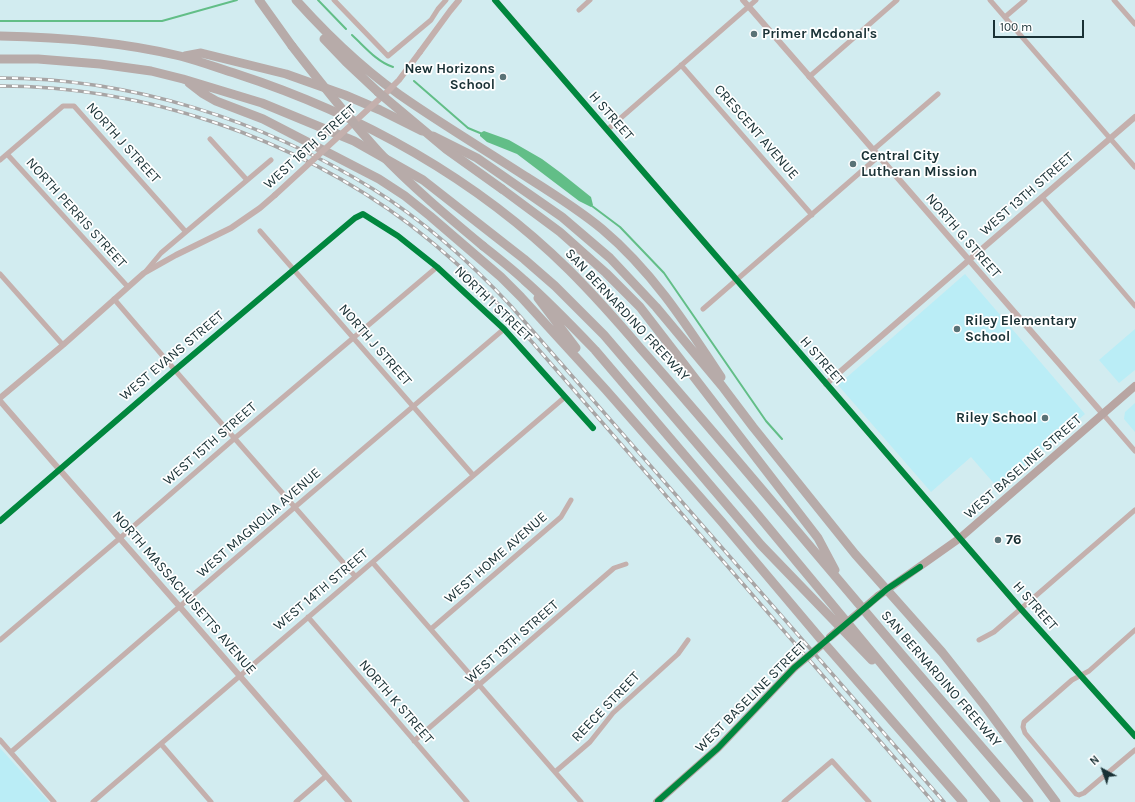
<!DOCTYPE html>
<style>
body{margin:0}
#map{position:relative;width:1135px;height:802px;overflow:hidden;background:#d2ecf0;font-family:Karla,sans-serif}
canvas{display:block}
.north{position:absolute;left:1083px;top:750px;width:40px;height:40px;-webkit-text-stroke:3px #fff;paint-order:stroke;rotate:319deg;font-size:11px;font-weight:700;line-height:16px;text-align:center;color:#193135}
.north::after{content:'';display:block;margin:auto;width:14px;height:18px;background:#193135;clip-path:polygon(50% 0,100% 100%,50% 72%,0 100%)}
.scale{position:absolute;left:993px;top:20px;width:91px;height:18px;box-sizing:border-box;border:2px solid #193135;border-top:0;padding-left:5px;font-size:12px;line-height:14px;white-space:nowrap;color:#193135;-webkit-text-stroke:3px #fff;paint-order:stroke}
</style>
<div id="map">
<canvas width="1135" height="802"></canvas>
<div class="north">N</div>
<div class="scale">100 m</div>
</div>
<script>
const context = document.querySelector('canvas').getContext('2d');
context.lineJoin = 'round';
function fillPath(path, color) { context.fillStyle = color; context.fill(path, 'evenodd'); }
function strokePath(path, color, width, dash) { context.strokeStyle = color; context.lineWidth = width; context.lineCap = dash ? 'butt' : 'round'; context.setLineDash(dash || []); context.stroke(path); }
function write(font, color, halo, rows, align = 'center') {
  context.font = font + ' Karla,sans-serif'; context.lineWidth = 3.5; context.setLineDash([]); context.textBaseline = 'middle'; context.strokeStyle = halo; context.fillStyle = color; for (const [text, x, y, turn = 0] of rows) {
    context.save(); context.translate(x, y); context.rotate((+turn || 0) * Math.PI / 180); context.textAlign = isNaN(turn) ? turn : align; if (halo) context.strokeText(text, 0, 0); context.fillText(text, 0, 0); context.restore();
  }
}
fillPath(new Path2D(`
 M 965,274 L 1085,414 L 998,488 L 971,457 L 931,492 L 838,385 Z
 M 1135,329 L 1135,370 L 1119,383 L 1099,360 Z
 M 1135,403 L 1135,432 L 1124,419 L 1125,412 Z
 M 0,748 L 49,802 L 0,802 Z`), '#baedf6');
fillPath(new Path2D(`
 M 484,131 L 509,140 L 542,159 L 561,173 L 591,197 L 593,205 L 591,207 L 579,201 L 517,154 L 487,142 L 480,136 L 480,133 Z`), '#62be87');
strokePath(new Path2D(`
 M 318,0 L 346,29
 M 0,21 L 162,21 L 237,0
 M 352,35 C 364,46 377,62 393,67
 M 414,81 L 468,128 L 480,133
 M 592,206 L 620,227 L 664,273 L 766,421 L 782,439`), '#62be87', 2);
strokePath(new Path2D(`
 M 334,0 L 388,56 L 431,20 L 438,9 L 446,0
 M 990,0 L 1135,167
 M 1114,0 L 1135,24
 M 579,10 L 590,0
 M 1005,17 L 1025,0
 M 681,65 L 812,215
 M 809,77 L 897,0
 M 607,130 L 756,0
 M 210,139 L 247,180
 M 873,150 L 938,94
 M 7,154 L 128,287
 M 0,160 L 63,106 L 74,106 L 186,232
 M 1042,197 L 1135,306
 M 260,231 L 473,475
 M 146,271 L 161,253 L 271,160
 M 0,274 L 63,345
 M 114,299 L 180,376 L 355,576
 M 703,309 L 879,156
 M 1103,414 L 1135,451
 M 0,521 L 175,370 L 355,218 L 363,214 L 398,236 L 437,267 L 504,329 L 593,428
 M 373,563 L 581,802
 M 308,617 L 467,802
 M 431,629 L 561,517 L 571,500
 M 1135,630 L 1089,671 L 1072,680 L 1024,722 L 1023,727 L 1025,733 L 1076,794 L 1079,795 L 1084,793 L 1135,750
 M 0,640 L 120,538 L 235,438 L 437,267
 M 979,640 L 994,632 L 1135,510
 M 0,740 L 54,802
 M 414,741 L 614,568 L 626,564
 M 161,744 L 211,802
 M 11,752 L 295,507 L 504,329
 M 555,772 L 590,742 L 613,713 L 678,654 L 688,640
 M 93,802 L 565,397
 M 296,802 L 326,776
 M 784,802 L 832,761 L 869,802`), '#c4b0ad', 5);
strokePath(new Path2D(`
 M 495,0 L 1021,609 L 1135,736
 M 743,0 L 1103,414
 M 420,52 L 450,11 L 459,0
 M 826,384 L 976,254 L 1135,117
 M 0,398 L 63,345 L 144,273 L 176,255 L 231,228 L 260,208 L 275,195
 M 0,401 L 59,469 L 180,607 L 349,802`), '#c4b0ad', 6);
strokePath(new Path2D(`
 M 878,596 L 960,538 L 1135,386
 M 657,802 L 718,748 L 794,668`), '#b8a5a2', 8);
strokePath(new Path2D(`
 M 259,0 L 292,46
 M 296,0 C 331,39 369,75 413,104 C 450,129 488,152 525,176 C 552,193 578,209 602,229 C 652,271 686,324 721,377
 M 0,36 C 59,37 122,42 180,56 C 199,61 218,68 237,74 C 360,114 477,179 569,270 C 594,295 618,322 641,349 C 681,394 720,440 759,486 C 807,542 854,599 902,655 C 944,704 987,753 1029,802
 M 324,39 L 346,62 L 378,92
 M 185,56 L 201,53 L 286,74 L 345,95 L 380,110 L 422,131
 M 0,59 L 38,59 L 100,64 L 151,71 L 183,79 L 262,103 L 354,141 L 423,180 L 524,259 L 555,286 L 604,335 L 753,509 L 996,802
 M 189,83 L 202,93 L 216,101 L 263,119 L 379,179 L 405,196 L 430,216 L 501,277 L 521,297 L 606,390 L 721,521 L 824,643 L 963,802
 M 433,136 L 477,158 L 562,217 L 610,258 L 656,307 L 722,386 L 753,427 L 855,554 L 942,652 L 984,705 L 1056,802
 M 502,189 L 560,232 L 606,273 L 640,307 L 818,538 L 835,570
 M 483,246 C 497,257 511,268 524,280 C 549,302 572,326 595,350 L 761,545 L 872,660
 M 538,298 L 576,348`), '#b7aba9', 9);
const rail = new Path2D(`
 M 0,78 C 131,78 262,120 373,189 C 424,221 470,262 511,306 L 944,802
 M 0,86 C 144,86 294,138 409,224 C 443,250 475,279 505,311 L 933,802`);
strokePath(rail, '#a8a5a5', 3.5);
strokePath(rail, '#fff', 2, [6]);
strokePath(new Path2D(`
 M 275,195 L 388,91 L 399,80 L 420,52`), '#c4b0ad', 6);
strokePath(new Path2D(`
 M 830,637 L 878,596
 M 794,668 L 824,643`), '#b8a5a2', 8);
strokePath(new Path2D(`
 M 292,46 C 320,82 348,118 379,152 C 411,186 447,216 483,246
 M 378,92 L 446,149 L 502,189`), '#b7aba9', 9);
strokePath(new Path2D(`
 M 495,0 L 1021,609 L 1135,736
 M 0,521 L 175,370 L 355,218 L 363,214 L 398,236 L 437,267 L 504,329 L 593,428
 M 658,801 L 718,748 L 794,668 L 887,589 L 920,567`), '#00873e', 6);
for (const [x, y, r, color] of [
 [754,34,4,"#5a7276"],
 [503,77,4,"#5a7276"],
 [853,164,4,"#5a7276"],
 [957,329,4,"#5a7276"],
 [1045,418,4,"#5a7276"],
 [998,540,4,"#5a7276"]
]) { const dot = new Path2D(); dot.arc(x, y, r, 0, 2 * Math.PI); context.fillStyle = color; context.fill(dot); strokePath(dot, '#fff', 1.5); }
write('bold 14px', '#193135', '#fff', [
 ["Primer Mcdonal's",762,34],
 ["New Horizons",495,69,"right"],
 ["School",495,85,"right"],
 ["Central City",861,156],
 ["Lutheran Mission",861,172],
 ["Riley Elementary",965,321],
 ["School",965,337],
 ["Riley School",1037,418,"right"],
 ["76",1006,540]
], 'left');
write('14px', '#193135', '#fff', [
 ["H STREET",611,116,49],
 ["CRESCENT AVENUE",756,132,49],
 ["NORTH J STREET",123,143,48],
 ["WEST 16TH STREET",310,147,-42],
 ["WEST 13TH STREET",1027,194,-41],
 ["NORTH PERRIS STREET",76,213,48],
 ["NORTH G STREET",963,236,49],
 ["NORTH I STREET",493,304,44],
 ["SAN BERNARDINO FREEWAY",627,315,47],
 ["NORTH J STREET",375,345,49],
 ["WEST EVANS STREET",172,356,-40],
 ["H STREET",822,361,49],
 ["WEST 15TH STREET",210,444,-41],
 ["WEST BASELINE STREET",1023,467,-41],
 ["WEST MAGNOLIA AVENUE",259,523,-41],
 ["WEST HOME AVENUE",496,558,-41],
 ["WEST 14TH STREET",321,590,-40],
 ["NORTH MASSACHUSETTS AVENUE",184,593,49],
 ["H STREET",1035,606,49],
 ["WEST 13TH STREET",512,642,-41],
 ["SAN BERNARDINO FREEWAY",941,679,49],
 ["WEST BASELINE STREET",751,697,-45],
 ["NORTH K STREET",396,702,49],
 ["REECE STREET",606,707,-46]
]);
</script>
